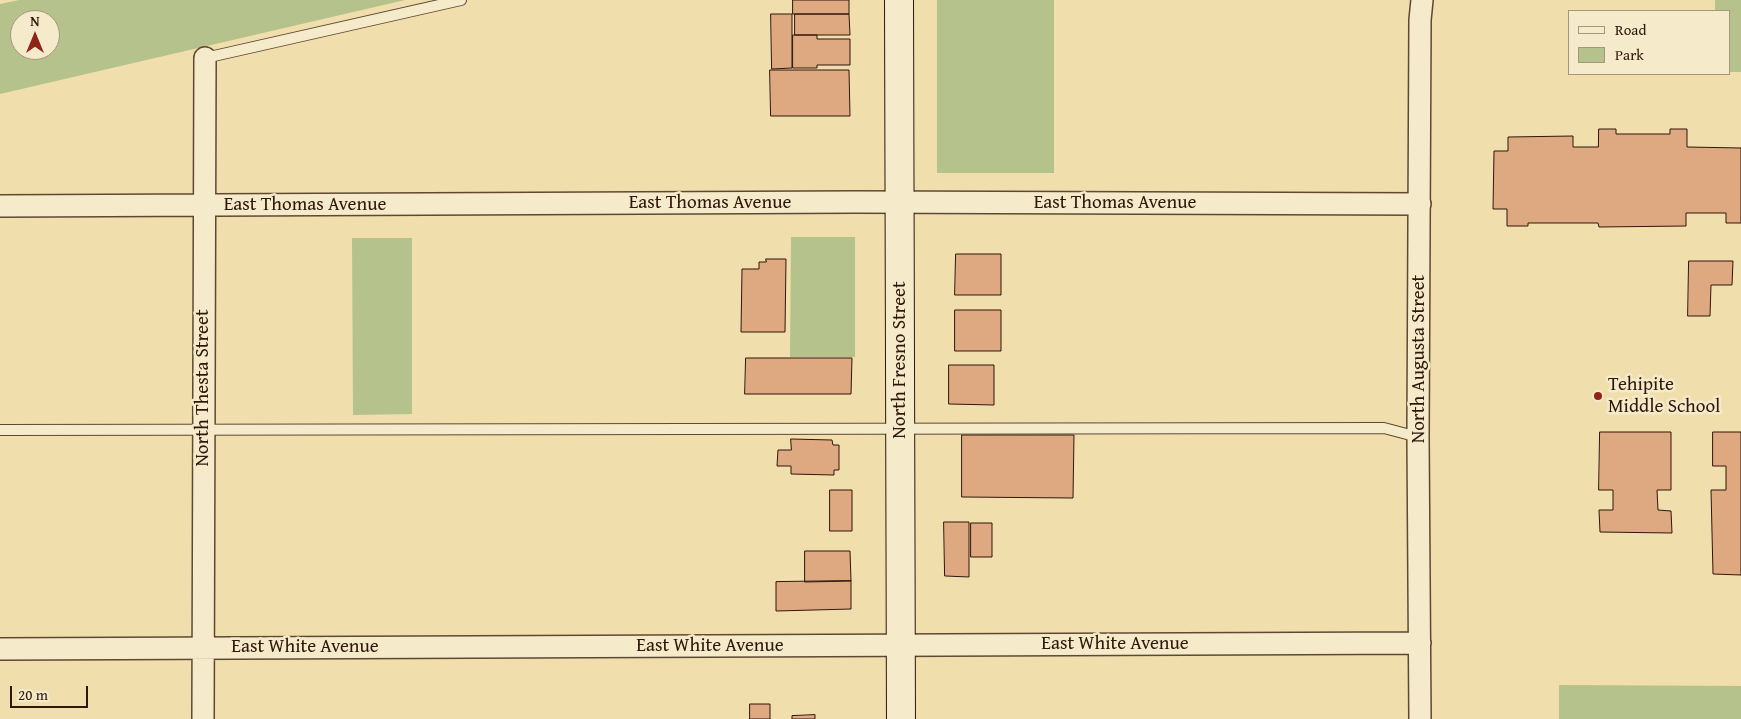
<!DOCTYPE html>
<style>
body{margin:0}
#map{position:relative;width:1741px;height:719px;overflow:hidden;background:#f0deac;font-family:"Gentium Book Plus",serif}
canvas{display:block}
.legend{position:absolute;left:1568px;top:10px;width:162px;height:65px;box-sizing:border-box;background:#f5eac9;border:1px solid #a5967d;margin:0;padding:6px 9px;list-style:none;font-size:15px;color:#2e170b}
.legend li{display:flex;align-items:center;gap:10px;height:25px}
.legend b{width:25px;border:1px solid #a5967d}
.north{position:absolute;left:10px;top:10px;width:50px;height:50px;box-sizing:border-box;background:#f5eac9;border:1px solid #a5967d;border-radius:50%;rotate:0deg;font-size:14px;font-weight:700;line-height:20px;text-align:center;color:#2e170b}
.north::after{content:'';display:block;margin:auto;width:18px;height:22px;background:#8f2418;clip-path:polygon(50% 0,100% 100%,50% 72%,0 100%)}
.scale{position:absolute;left:10px;top:686px;width:78px;height:22px;box-sizing:border-box;border:2px solid #2e170b;border-top:0;padding-left:6px;font-size:15px;line-height:18px;white-space:nowrap;color:#2e170b;-webkit-text-stroke:4px #f5eac9;paint-order:stroke}
</style>
<div id="map">
<canvas width="1741" height="719"></canvas>
<ul class="legend">
<li><b style="height:6px;background:#f5eac9"></b>Road</li>
<li><b style="height:14px;background:#b6c28c"></b>Park</li>
</ul>
<div class="north">N</div>
<div class="scale">20 m</div>
</div>
<script>
const context = document.querySelector('canvas').getContext('2d');
context.lineJoin = 'round';
function fillPath(path, color) { context.fillStyle = color; context.fill(path, 'evenodd'); }
function strokePath(path, color, width, dash) { context.strokeStyle = color; context.lineWidth = width; context.lineCap = dash ? 'butt' : 'round'; context.setLineDash(dash || []); context.stroke(path); }
function write(font, color, halo, rows, align = 'center') {
  context.font = font + ' "Gentium Book Plus",serif'; context.lineWidth = 5; context.setLineDash([]); context.textBaseline = 'middle'; context.strokeStyle = halo; context.fillStyle = color; for (const [text, x, y, turn = 0] of rows) {
    context.save(); context.translate(x, y); context.rotate((+turn || 0) * Math.PI / 180); context.textAlign = isNaN(turn) ? turn : align; if (halo) context.strokeText(text, 0, 0); context.fillText(text, 0, 0); context.restore();
  }
}
fillPath(new Path2D(`
 M 19,0 L 405,0 L 0,94 L 0,4 ZM 20,20 L 50,20 L 50,50 L 20,50 Z
 M 937,0 L 1054,0 L 1054,173 L 937,173 Z
 M 1715,0 L 1741,0 L 1741,72 L 1730,72 L 1730,11 L 1715,11 Z
 M 791,237 L 855,237 L 855,357 L 790,357 Z
 M 352,238 L 412,238 L 412,414 L 353,415 Z
 M 1559,685 L 1741,686 L 1741,719 L 1559,719 Z`), '#b6c28c');
const building = new Path2D(`
 M 793,0 L 849,0 L 849,14 L 793,14 Z
 M 771,14 L 792,14 L 792,68 L 772,69 Z
 M 795,14 L 849,14 L 850,35 L 795,35 Z
 M 793,35 L 817,35 L 817,39 L 850,39 L 850,65 L 817,65 L 817,68 L 793,68 Z
 M 770,70 L 849,70 L 850,116 L 771,116 Z
 M 1599,129 L 1616,129 L 1616,134 L 1670,134 L 1670,129 L 1687,129 L 1687,147 L 1741,148 L 1741,223 L 1726,223 L 1726,213 L 1686,213 L 1686,226 L 1599,227 L 1598,223 L 1528,223 L 1528,226 L 1507,226 L 1507,209 L 1493,209 L 1494,151 L 1508,151 L 1508,137 L 1573,136 L 1573,147 L 1598,147 Z
 M 956,254 L 1001,254 L 1001,295 L 955,295 Z
 M 766,259 L 786,259 L 785,332 L 741,332 L 742,269 L 759,269 L 759,262 L 766,262 Z
 M 1689,261 L 1733,261 L 1732,285 L 1711,285 L 1710,316 L 1688,316 Z
 M 955,310 L 1001,310 L 1001,351 L 955,351 Z
 M 746,358 L 852,358 L 851,394 L 745,394 Z
 M 949,365 L 994,365 L 994,405 L 949,404 Z
 M 1600,432 L 1671,432 L 1671,490 L 1657,490 L 1658,510 L 1671,511 L 1672,533 L 1600,532 L 1599,510 L 1613,510 L 1613,490 L 1599,490 Z
 M 1713,432 L 1741,432 L 1741,575 L 1713,574 L 1711,490 L 1726,490 L 1726,466 L 1713,466 Z
 M 962,435 L 1074,435 L 1073,498 L 962,497 Z
 M 791,439 L 832,440 L 833,445 L 839,445 L 839,470 L 834,470 L 834,475 L 791,474 L 791,466 L 777,466 L 778,450 L 791,450 Z
 M 830,490 L 852,490 L 852,531 L 830,531 Z
 M 944,522 L 969,522 L 969,577 L 945,576 Z
 M 971,523 L 992,523 L 992,557 L 971,557 Z
 M 805,551 L 850,551 L 851,581 L 805,582 Z
 M 851,581 L 851,609 L 776,611 L 776,582 Z
 M 750,704 L 770,704 L 770,719 L 750,719 Z
 M 815,715 L 815,719 L 792,719 L 792,716 Z`);
fillPath(building, '#dea880');
strokePath(building, '#2e170b', 1);
const lane = new Path2D(`
 M 205,58 L 461,0
 M 0,430 L 1384,428 L 1418,437`);
const street = new Path2D(`
 M 0,206 L 856,202 L 1420,204
 M 0,649 L 1420,643
 M 203,719 L 205,58
 M 1420,719 L 1418,437 L 1420,20 L 1422,0`);
const secondary = new Path2D(`
 M 899,0 L 901,719`);
strokePath(lane, '#5e4933', 12);
strokePath(street, '#5e4933', 24);
strokePath(secondary, '#2e170b', 30);
strokePath(lane, '#f5eac9', 10);
strokePath(street, '#f5eac9', 21);
strokePath(secondary, '#f5eac9', 28);
for (const [x, y, r, color] of [
 [1598,396,5,"#8f2418"]
]) { const dot = new Path2D(); dot.arc(x, y, r, 0, 2 * Math.PI); context.fillStyle = color; context.fill(dot); strokePath(dot, '#f5eac9', 2); }
write('19px', '#2e170b', '#f5eac9', [
 ["East Thomas Avenue",710,203],
 ["East Thomas Avenue",1115,203],
 ["East Thomas Avenue",305,205],
 ["North Augusta Street",1419,359,-90],
 ["North Fresno Street",900,360,-90],
 ["North Thesta Street",203,388,-90],
 ["East White Avenue",1115,644],
 ["East White Avenue",710,646],
 ["East White Avenue",305,647]
]);
write('19px', '#2e170b', '#f5eac9', [
 ["Tehipite",1608,385],
 ["Middle School",1608,407]
], 'left');
</script>
